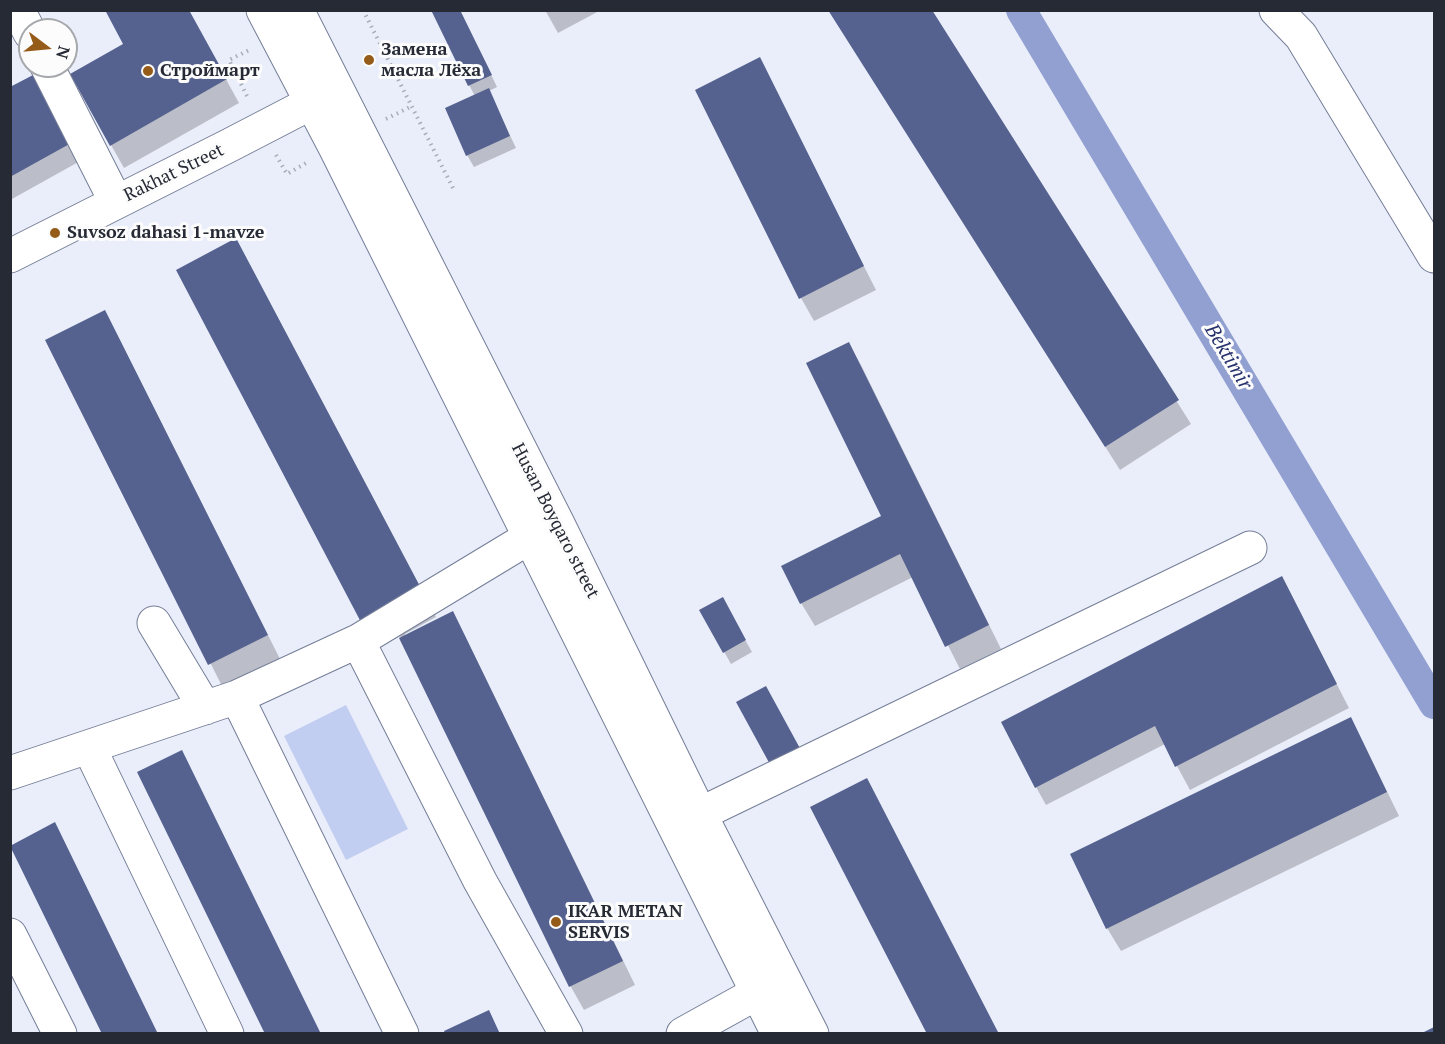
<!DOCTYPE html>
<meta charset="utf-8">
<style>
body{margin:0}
#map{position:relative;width:1445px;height:1044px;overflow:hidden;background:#eaeefa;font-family:"PT Serif",serif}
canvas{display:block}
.frame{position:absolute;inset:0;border:12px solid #262a35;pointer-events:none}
.north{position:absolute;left:18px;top:18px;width:60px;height:60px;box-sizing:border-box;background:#fcfcfc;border:2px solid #a6a8ac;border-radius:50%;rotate:106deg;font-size:16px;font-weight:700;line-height:24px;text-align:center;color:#262a35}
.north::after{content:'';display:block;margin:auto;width:21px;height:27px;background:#955b19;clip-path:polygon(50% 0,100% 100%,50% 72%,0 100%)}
</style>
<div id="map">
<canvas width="1445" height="1044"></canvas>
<div class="frame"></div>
<div class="north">N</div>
</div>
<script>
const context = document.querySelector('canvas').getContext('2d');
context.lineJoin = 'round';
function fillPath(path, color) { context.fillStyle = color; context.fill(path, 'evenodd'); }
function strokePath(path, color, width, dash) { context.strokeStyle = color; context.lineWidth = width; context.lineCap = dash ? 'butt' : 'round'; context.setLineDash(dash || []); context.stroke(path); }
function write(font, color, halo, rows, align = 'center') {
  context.font = font + ' "PT Serif",serif'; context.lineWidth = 6; context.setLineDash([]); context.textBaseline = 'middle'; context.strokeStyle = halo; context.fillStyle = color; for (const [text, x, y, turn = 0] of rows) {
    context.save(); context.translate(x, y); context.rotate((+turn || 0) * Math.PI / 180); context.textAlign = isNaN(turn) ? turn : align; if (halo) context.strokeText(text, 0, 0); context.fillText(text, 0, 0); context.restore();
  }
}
fillPath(new Path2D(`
 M 346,705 L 408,829 L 346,860 L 284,736 Z`), '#c1cdf1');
fillPath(new Path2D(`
 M 188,10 L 239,103 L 124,168 L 111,145 Z
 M 460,10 L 497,87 L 489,91 L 516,148 L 474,167 L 467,155 L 475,96 L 469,85 Z
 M 545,10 L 601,10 L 558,33 Z
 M 829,10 L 930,10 L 1191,424 L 1120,470 Z
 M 759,59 L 876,290 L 814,321 L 801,298 Z
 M 35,76 L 82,160 L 12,199 L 10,196 L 10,89 Z
 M 249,263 L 436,617 L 405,634 L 406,636 L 452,613 L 465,636 L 635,985 L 584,1010 L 571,987 L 400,636 L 378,648 Z
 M 117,335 L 280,659 L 223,688 L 47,340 Z
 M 849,344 L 862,367 L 1001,649 L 960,669 L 913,577 L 815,626 L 801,603 L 883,517 Z
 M 1282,578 L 1349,708 L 1190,790 L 1165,744 L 1046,805 L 1036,787 Z
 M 722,599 L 752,652 L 731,664 L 701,611 Z
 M 1350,719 L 1363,742 L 1399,816 L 1121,951 L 1107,928 Z`), '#0003');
strokePath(new Path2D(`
 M 1021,10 L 1434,704`), '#91a0d1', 30);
fillPath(new Path2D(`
 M 105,10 L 189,10 L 227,79 L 110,146 L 70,74 L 123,44 Z
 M 431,10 L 460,10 L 492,75 L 468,86 Z
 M 828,10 L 932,10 L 1179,400 L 1105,447 Z
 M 760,57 L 864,266 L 799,299 L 695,90 Z
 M 35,74 L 73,142 L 10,177 L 10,87 Z
 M 489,88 L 510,136 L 466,156 L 445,108 Z
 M 236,238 L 424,594 L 363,626 L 176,270 Z
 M 105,310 L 268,635 L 208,665 L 45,340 Z
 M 849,342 L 989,625 L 945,647 L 900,554 L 800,604 L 781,566 L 881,516 L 806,363 Z
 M 1282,576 L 1337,684 L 1175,767 L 1155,726 L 1035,788 L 1001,722 Z
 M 723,597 L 746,640 L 723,653 L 699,610 Z
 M 453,611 L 623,961 L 569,987 L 399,638 Z
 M 766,686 L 802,752 L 772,768 L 736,702 Z
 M 1351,717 L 1387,792 L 1106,929 L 1070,854 Z
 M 182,750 L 320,1032 L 316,1034 L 265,1034 L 137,772 Z
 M 867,778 L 999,1034 L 927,1034 L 810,807 Z
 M 55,822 L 158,1034 L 102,1034 L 10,846 Z
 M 489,1010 L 500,1034 L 445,1034 L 444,1031 Z
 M 1434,1027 L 1434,1034 L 1420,1034 Z`), '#55628f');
const minor = new Path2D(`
 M 18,10 L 30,33
 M 1276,10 L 1301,36 L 1434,256
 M 47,66 L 116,202
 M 10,256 L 230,145 L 336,90
 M 154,623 L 205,708
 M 358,641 L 480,881 L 566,1034
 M 237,697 L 402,1034
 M 89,747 L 227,1034
 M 10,773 L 237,697 L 358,641 L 530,537
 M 700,814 L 1250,548
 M 10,935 L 60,1034
 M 683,1034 L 757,993`);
const major = new Path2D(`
 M 263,10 L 335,147 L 778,1034
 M 297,10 L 558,524 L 700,814 L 812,1034`);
strokePath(minor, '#757e98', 35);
strokePath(major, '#757e98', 35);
strokePath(new Path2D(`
 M 363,10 L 453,188
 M 247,96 L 229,60 L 251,49
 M 386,119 L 412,106
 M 276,155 L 287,174 L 308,162`), '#a9adb9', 4, [1.5, 4.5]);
strokePath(minor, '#fff', 33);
strokePath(major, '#fff', 33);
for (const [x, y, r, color] of [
 [369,60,6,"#955b19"],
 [148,71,6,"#955b19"],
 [55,233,6,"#955b19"],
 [556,922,6,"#955b19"]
]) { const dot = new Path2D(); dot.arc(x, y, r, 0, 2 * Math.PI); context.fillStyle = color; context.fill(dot); strokePath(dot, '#fcfcfc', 2); }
write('bold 18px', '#262a35', '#fcfcfc', [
 ["Замена",381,50],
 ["масла Лёха",381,71],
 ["Строймарт",160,71],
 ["Suvsoz dahasi 1-mavze",67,233],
 ["IKAR METAN",568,912],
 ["SERVIS",568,933]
], 'left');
write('18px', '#262a35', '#fcfcfc', [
 ["Rakhat Street",174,173,-26],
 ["Husan Boyqaro street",555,521,63]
]);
write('italic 20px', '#25306c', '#fcfcfc', [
 ["Bektimir",1228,357,59]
]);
</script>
